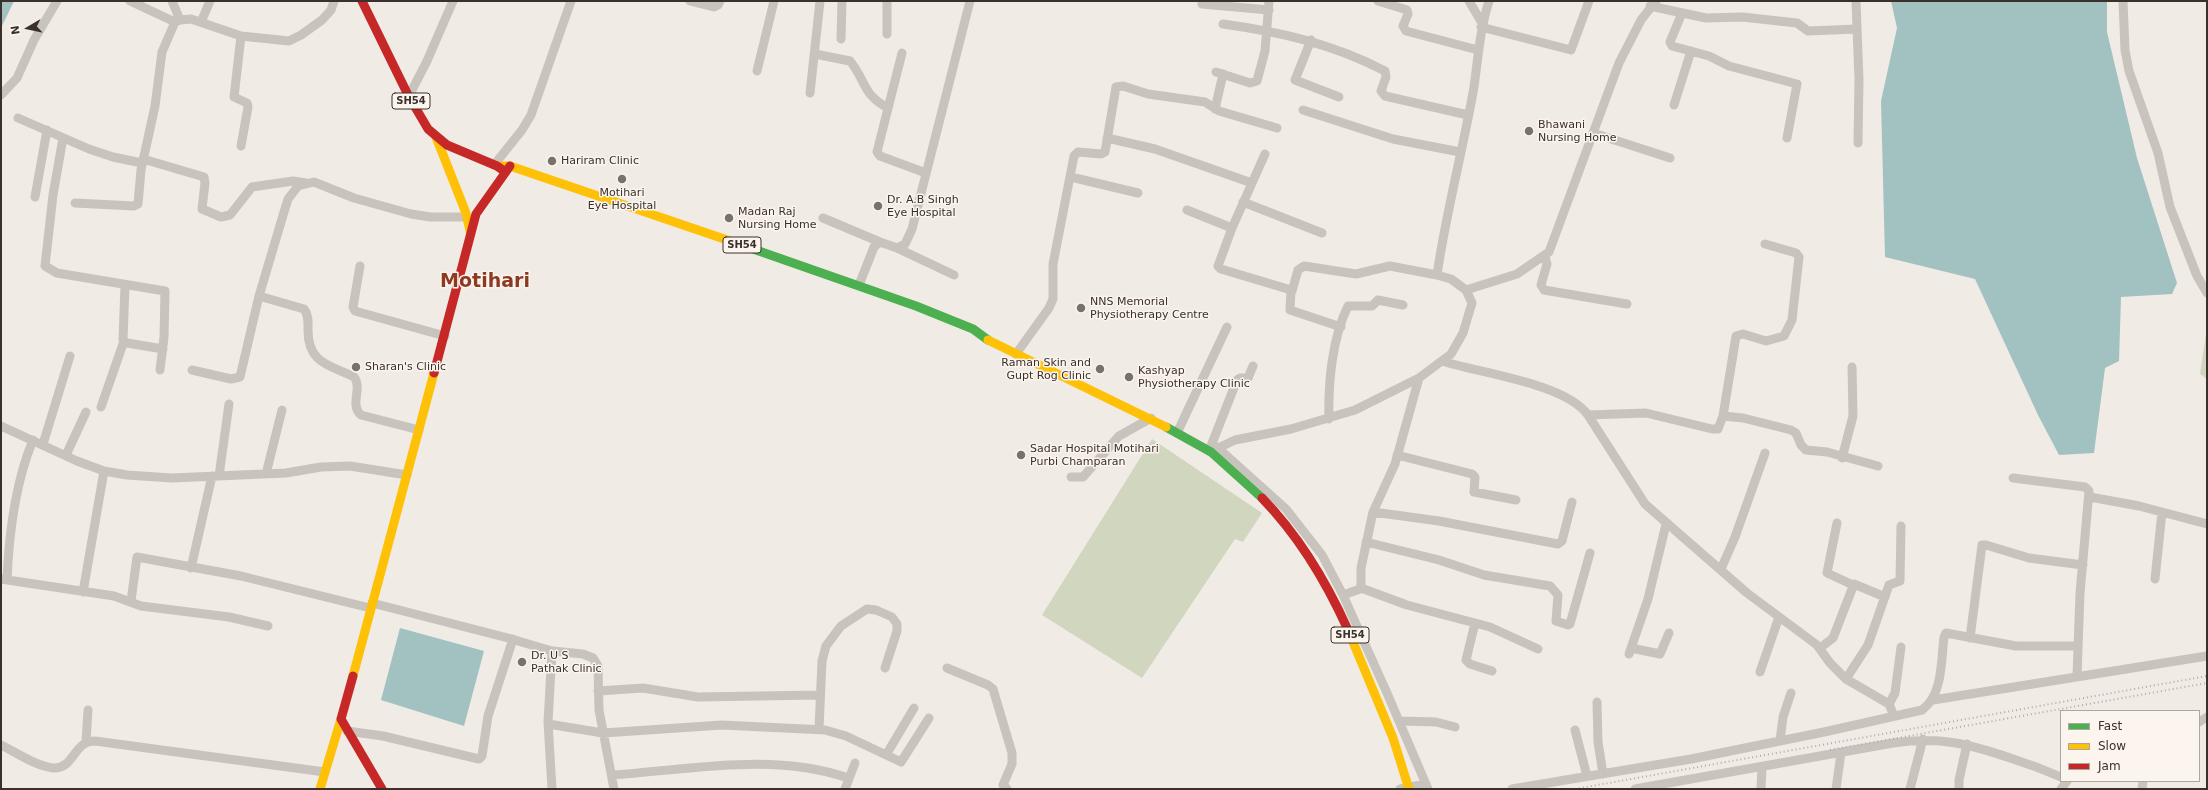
<!DOCTYPE html>
<style>
body{margin:0}
#map{position:relative;width:2208px;height:790px;overflow:hidden;background:#f0ebe5;font-family:"DejaVu Sans",sans-serif}
canvas{display:block}
.frame{position:absolute;inset:0;border:2px solid #3b302b;pointer-events:none}
.legend{position:absolute;left:2060px;top:710px;width:140px;height:72px;box-sizing:border-box;background:#fbf5ee;border:1px solid #aea6a0;margin:0;padding:5px 7px;list-style:none;font-size:12px;color:#3b302b}
.legend li{display:flex;align-items:center;gap:8px;height:20px}
.legend b{width:20px;border:1px solid #aea6a0}
.north{position:absolute;left:8px;top:8px;width:40px;height:40px;-webkit-text-stroke:3px #fbf5ee;paint-order:stroke;rotate:261deg;font-size:11px;font-weight:700;line-height:16px;text-align:center;color:#3b302b}
.north::after{content:'';display:block;margin:auto;width:14px;height:18px;background:#3b302b;clip-path:polygon(50% 0,100% 100%,50% 72%,0 100%)}
</style>
<div id="map">
<canvas width="2208" height="790"></canvas>
<div class="frame"></div>
<ul class="legend">
<li><b style="height:5px;background:#4caf50"></b>Fast</li>
<li><b style="height:5px;background:#ffc107"></b>Slow</li>
<li><b style="height:5px;background:#c62828"></b>Jam</li>
</ul>
<div class="north">N</div>
</div>
<script>
const context = document.querySelector('canvas').getContext('2d');
context.lineJoin = 'round';
function fillPath(path, color) { context.fillStyle = color; context.fill(path, 'evenodd'); }
function strokePath(path, color, width, dash) { context.strokeStyle = color; context.lineWidth = width; context.lineCap = dash ? 'butt' : 'round'; context.setLineDash(dash || []); context.stroke(path); }
function write(font, color, halo, rows, align = 'center') {
  context.font = font + ' "DejaVu Sans",sans-serif'; context.lineWidth = 3; context.setLineDash([]); context.textBaseline = 'middle'; context.strokeStyle = halo; context.fillStyle = color; for (const [text, x, y, turn = 0] of rows) {
    context.save(); context.translate(x, y); context.rotate((+turn || 0) * Math.PI / 180); context.textAlign = isNaN(turn) ? turn : align; if (halo) context.strokeText(text, 0, 0); context.fillText(text, 0, 0); context.restore();
  }
}
fillPath(new Path2D(`
 M 2207,327 L 2207,379 L 2200,374 Z
 M 1152,439 L 1262,513 L 1243,542 L 1235,539 L 1142,678 L 1042,615 Z`), '#d1d6bf');
fillPath(new Path2D(`
 M 1,1 L 14,1 L 1,28 Z
 M 1891,1 L 2107,1 L 2107,32 L 2137,158 L 2177,283 L 2172,294 L 2121,297 L 2119,361 L 2105,368 L 2094,453 L 2059,455 L 2038,415 L 1975,279 L 1885,257 L 1881,101 L 1897,28 Z
 M 400,628 L 484,651 L 464,726 L 381,700 Z`), '#a1c2c1');
strokePath(new Path2D(`
 M 130,1 L 175,22
 M 172,1 L 180,20
 M 690,1 L 714,7 L 718,5 L 720,1
 M 1378,1 L 1407,10 L 1408,14 L 1403,26 L 1406,31 L 1478,50
 M 1469,1 L 1482,23
 M 1856,1 L 1859,80 L 1858,143
 M 2123,1 L 2125,50 L 2129,71 L 2158,153 L 2170,207 L 2197,276 L 2207,293
 M 1202,4 L 1269,10
 M 1650,6 L 1706,18 L 1742,17 L 1797,23 L 1808,31 L 1857,29
 M 1682,13 L 1670,42 L 1672,46 L 1709,56 L 1729,66 L 1797,84 L 1787,138
 M 201,22 L 210,1
 M 1223,24 C 1281,32 1333,44 1385,71 L 1386,77 L 1381,91 L 1385,96 L 1468,115
 M 1481,27 L 1571,50 L 1589,1
 M 887,34 L 887,1
 M 841,39 L 842,1
 M 1311,40 L 1295,80 L 1339,97
 M 902,53 L 877,152 L 880,156 L 926,173
 M 815,54 L 850,61 C 867,82 861,93 888,108
 M 757,71 L 774,1
 M 1216,72 L 1250,83 L 1257,81 L 1265,51 L 1269,1
 M 810,93 L 820,1
 M 1,95 L 17,78 L 34,40 L 57,1
 M 409,96 L 427,61 L 453,1
 M 1674,105 L 1691,51
 M 1215,109 L 1223,74
 M 1303,110 L 1393,139 L 1460,152
 M 18,118 L 89,149 L 113,157 L 142,163
 M 1593,133 L 1670,158
 M 63,138 L 53,195 L 45,266 L 57,273 L 165,291 L 164,337 L 160,370
 M 1107,138 L 1155,149 L 1252,183
 M 241,146 L 248,107 L 247,103 L 234,97 L 241,36
 M 1265,154 L 1232,228 L 1218,266 L 1221,269 L 1291,290 L 1290,310 L 1341,327
 M 143,159 L 204,177 L 205,183 L 202,209 L 221,217 L 230,215 L 252,187 L 293,181 L 306,183
 M 494,165 L 522,130 L 531,115 L 571,1
 M 1071,177 L 1138,193
 M 35,197 L 47,130
 M 1243,202 L 1322,233
 M 75,203 L 134,206 L 138,204 L 141,170 L 155,106 L 162,52 L 175,22 L 180,20 L 191,19 L 241,36 L 289,41 L 301,35 L 322,20 L 331,10 L 334,1
 M 1187,210 L 1232,228
 M 823,218 L 880,242
 M 897,248 L 954,275
 M 1545,256 L 1547,264 L 1541,285 L 1544,290 L 1627,304
 M 360,266 L 353,307 L 355,311 L 445,336
 M 1437,275 C 1446,212 1463,150 1474,87 C 1478,58 1480,29 1489,1
 M 859,285 L 874,247 L 880,242 L 897,248 L 905,244 L 912,229 L 970,1
 M 125,286 L 123,340 L 127,343 L 163,349
 M 1466,290 L 1517,274 L 1549,252 L 1619,63 L 1641,20 L 1656,1
 M 1292,291 L 1298,270 L 1304,266 L 1356,274 L 1390,266 L 1437,275 L 1451,279 L 1466,290 L 1472,303 L 1463,333 L 1451,354 L 1419,378 L 1395,464 L 1373,512 L 1361,568 L 1361,586 L 1360,589 L 1343,595
 M 259,296 L 304,309 C 309,315 308,323 308,330 C 308,364 330,365 354,377 C 363,389 349,404 361,415 L 419,430
 M 1016,354 L 1049,308 L 1053,299 L 1053,264 L 1074,156 L 1078,152 L 1101,154 L 1105,152 L 1116,87 L 1123,86 L 1148,94 L 1205,102 L 1219,111 L 1277,128
 M 1442,361 C 1479,373 1565,383 1588,415 L 1645,504 L 1747,593 L 1817,645 L 1830,663 L 1846,679 L 1889,704 L 1894,716
 M 192,370 L 231,379 L 240,377 L 259,296 L 284,212 L 288,199 L 298,186 L 314,182 L 354,198 L 411,214 L 431,217 L 466,217
 M 101,407 L 124,341
 M 1588,415 L 1646,413 L 1712,429 L 1718,429 L 1723,416 L 1736,336 L 1743,334 L 1766,341 L 1784,336 L 1792,320 L 1799,257 L 1796,253 L 1765,244
 M 1723,416 L 1743,418 L 1791,430 L 1796,433 L 1801,445 L 1806,450 L 1827,452 L 1878,466
 M 1329,419 C 1328,384 1332,338 1348,306 L 1372,306 L 1378,300 L 1403,305
 M 1,426 L 77,461 L 104,471 L 127,475 L 172,478 L 286,473 L 321,467 L 350,466 L 407,475
 M 1177,433 L 1227,327
 M 43,444 L 70,356
 M 1217,447 L 1286,509 L 1322,555 L 1343,595 L 1387,693 L 1428,789
 M 1214,450 L 1235,440 L 1291,429 L 1355,410 L 1419,378
 M 1209,451 L 1237,380 L 1240,378 L 1248,378 L 1253,366
 M 66,455 L 86,412
 M 1397,455 L 1472,474 L 1475,477 L 1474,492 L 1516,500
 M 1842,458 L 1853,416 L 1852,367
 M 266,474 L 282,410
 M 219,476 L 229,404
 M 1071,477 L 1083,477 L 1119,436 L 1151,418
 M 2013,478 L 2085,487 L 2089,491 L 2080,593 L 2077,676
 M 2090,497 L 2139,506 L 2207,524
 M 1373,512 L 1439,521 L 1558,544 L 1562,541 L 1572,502
 M 1837,523 L 1827,573 L 1853,585
 M 1366,542 L 1439,560 L 1484,575 L 1550,586 L 1558,595 L 1556,621 L 1568,625 L 1570,624 L 1590,553
 M 191,568 L 212,476
 M 1721,569 L 1735,537 L 1765,453
 M 1,579 L 114,596 L 141,606 L 229,617 L 268,626
 M 2155,579 L 2162,512
 M 7,580 C 9,533 15,483 33,440
 M 1361,588 L 1407,605 L 1490,627 L 1538,649
 M 83,592 L 104,471
 M 131,601 L 137,557 L 241,576 L 370,608
 M 372,603 L 508,638 L 552,651 L 583,654 L 593,658 L 598,666 L 599,710 L 614,789
 M 1475,623 L 1466,660 L 1470,664 L 1492,671
 M 1970,638 L 1982,545 L 1986,545 L 2029,558 L 2083,565
 M 1631,648 L 1660,654 L 1669,633
 M 1820,648 L 1833,638 L 1854,584 L 1885,597
 M 552,651 L 548,722 L 552,789
 M 1629,654 L 1648,599 L 1666,524
 M 947,668 L 988,685 L 993,689 L 1012,753 L 1012,764 L 1003,785 L 1007,789
 M 1760,672 L 1779,617
 M 1846,679 L 1868,645 L 1889,585 L 1900,581 L 1901,526
 M 598,691 L 643,688 L 698,697 L 820,695
 M 1933,700 L 2207,656
 M 1597,702 L 1598,742 L 1603,774
 M 1889,704 L 1895,693 L 1901,647
 M 1399,721 L 1436,722 L 1455,727
 M 2199,722 L 2207,717
 M 548,724 L 603,733 L 722,725 L 825,730 L 846,736 L 901,762 L 929,718
 M 819,729 L 822,661 L 826,646 L 841,626 L 867,609 L 876,610 L 892,617 L 897,624 L 897,631 L 885,668
 M 1575,730 L 1587,776
 M 347,731 L 383,736 L 479,759 L 482,756 L 488,716 L 513,639
 M 1780,741 L 1783,717 L 1791,693
 M 86,742 L 88,710
 M 1,745 C 16,752 35,766 53,768 C 75,769 73,741 95,741 L 325,772
 M 886,755 L 914,708
 M 612,775 C 689,770 773,752 848,778
 M 845,789 L 855,763
 M 1400,789 L 1426,784
 M 1512,789 L 1691,759 L 1824,732 L 1922,710 C 1943,695 1941,661 1944,637 L 1946,633 L 2016,646 L 2078,646
 M 1635,789 L 1893,743 C 1939,736 1970,744 2013,759 C 2029,764 2045,770 2061,777
 M 1761,789 L 1762,767
 M 1836,789 L 1841,753
 M 1910,789 L 1923,739
 M 1959,789 L 1959,780 L 1967,744
 M 2061,789 L 2067,781
 M 2142,789 L 2143,781`), '#c9c3be', 9);
strokePath(new Path2D(`
 M 736,243 L 916,306 L 973,329 L 988,340
 M 1166,427 L 1211,452 L 1262,498`), '#4caf50', 9);
strokePath(new Path2D(`
 M 436,137 L 466,213 L 470,231
 M 497,166 L 510,166 L 736,243
 M 988,340 L 1166,427
 M 353,676 L 434,373
 M 320,789 L 341,719`), '#ffc107', 9);
strokePath(new Path2D(`
 M 362,1 L 408,95 L 428,129 L 447,145 L 497,166 L 504,171
 M 434,373 L 476,214 L 510,166
 M 353,676 L 341,719 L 382,789`), '#c62828', 9);
strokePath(new Path2D(`
 M 1830,750 L 2207,683
 M 1575,789 L 2207,676`), '#b1aca8', 2, [1, 3]);
strokePath(new Path2D(`
 M 1348,630 L 1393,738 L 1409,789`), '#ffc107', 9);
strokePath(new Path2D(`
 M 1262,498 C 1300,537 1326,581 1348,630`), '#c62828', 9);
for (const [x, y, r, color] of [
 [1529,131,5,"#7a716c"],
 [552,161,5,"#7a716c"],
 [622,179,5,"#7a716c"],
 [878,206,5,"#7a716c"],
 [729,218,5,"#7a716c"],
 [1081,308,5,"#7a716c"],
 [356,367,5,"#7a716c"],
 [1100,369,5,"#7a716c"],
 [1129,377,5,"#7a716c"],
 [1021,455,5,"#7a716c"],
 [522,662,5,"#7a716c"]
]) { const dot = new Path2D(); dot.arc(x, y, r, 0, 2 * Math.PI); context.fillStyle = color; context.fill(dot); strokePath(dot, '#fbf5ee', 1.5); }
for (const [x, y, w] of [
 [411,101,38],
 [742,245,38],
 [1350,635,38]
]) { const box = new Path2D(); box.roundRect(x - w / 2, y - 8, w, 16, 3); context.fillStyle = '#fbf5ee'; context.fill(box); strokePath(box, '#3b302b', 1); }
write('bold 10px', '#3b302b', null, [
 ["SH54",411,101],
 ["SH54",742,245],
 ["SH54",1350,635]
]);
write('11px', '#3b302b', '#fbf5ee', [
 ["Bhawani",1538,125],
 ["Nursing Home",1538,138],
 ["Hariram Clinic",561,161],
 ["Motihari",622,193,"center"],
 ["Eye Hospital",622,206,"center"],
 ["Dr. A.B Singh",887,200],
 ["Eye Hospital",887,213],
 ["Madan Raj",738,212],
 ["Nursing Home",738,225],
 ["NNS Memorial",1090,302],
 ["Physiotherapy Centre",1090,315],
 ["Raman Skin and",1091,363,"right"],
 ["Gupt Rog Clinic",1091,376,"right"],
 ["Sharan's Clinic",365,367],
 ["Kashyap",1138,371],
 ["Physiotherapy Clinic",1138,384],
 ["Sadar Hospital Motihari",1030,449],
 ["Purbi Champaran",1030,462],
 ["Dr. U S",531,656],
 ["Pathak Clinic",531,669]
], 'left');
write('bold 19px', '#8c3b22', '#fbf5ee', [
 ["Motihari",485,282]
]);
</script>
